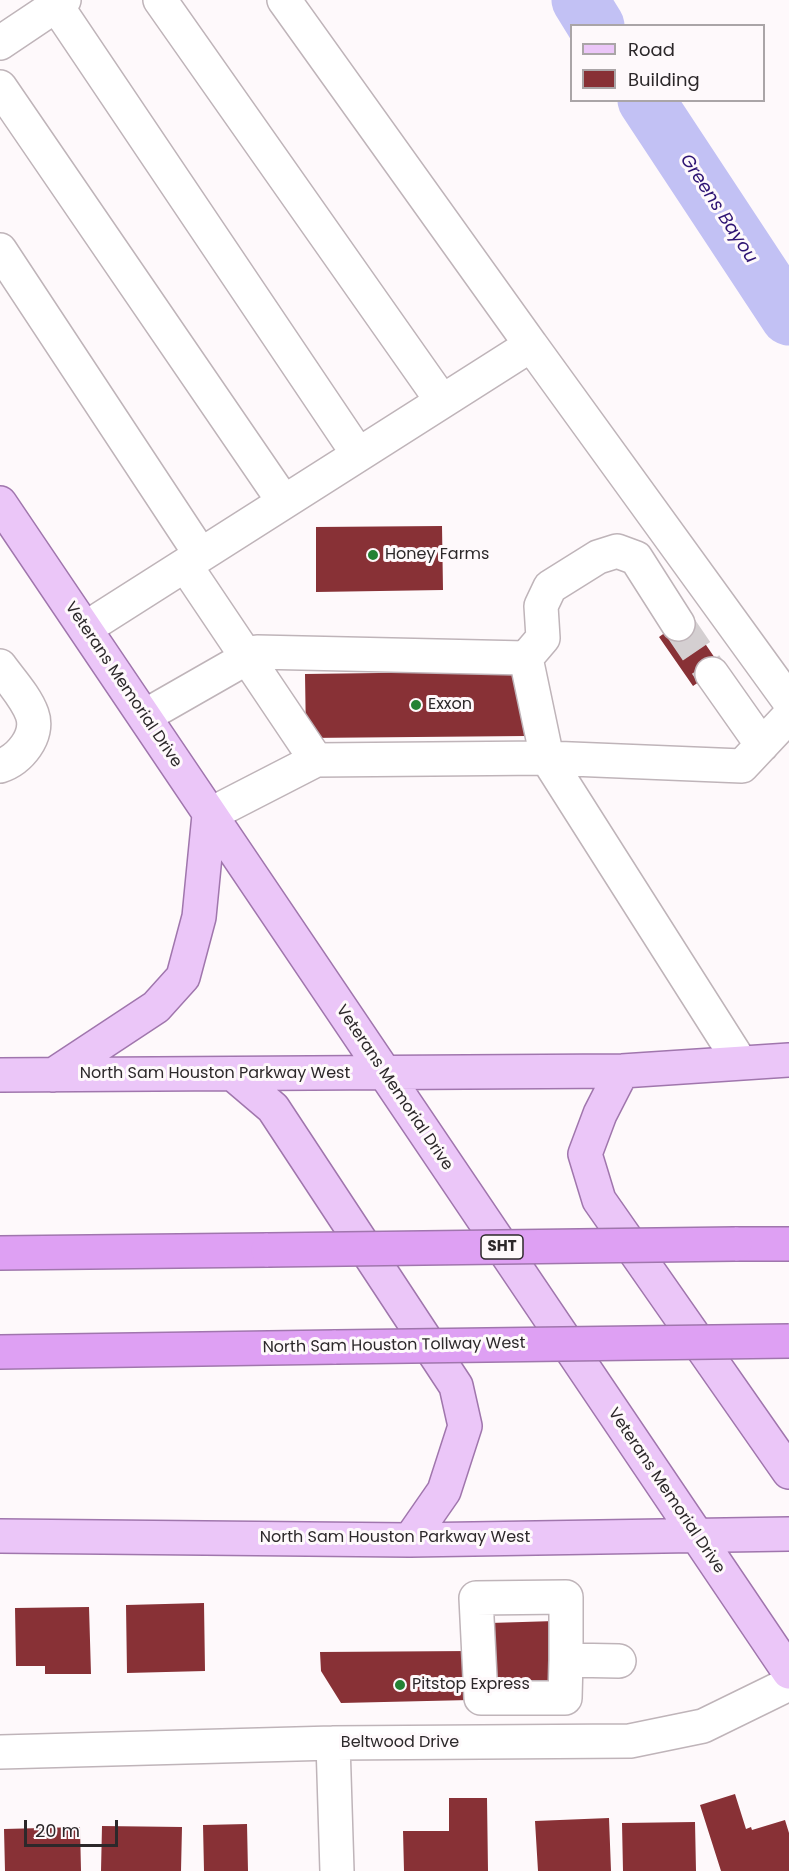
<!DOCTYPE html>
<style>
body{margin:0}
#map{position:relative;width:789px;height:1871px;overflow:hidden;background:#fef9fb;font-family:Poppins,sans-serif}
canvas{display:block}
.legend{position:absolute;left:570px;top:24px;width:195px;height:78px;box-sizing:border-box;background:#fef9fb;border:2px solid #aaa5a7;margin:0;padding:8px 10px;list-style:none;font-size:18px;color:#2c282a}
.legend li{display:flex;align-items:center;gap:12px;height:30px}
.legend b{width:30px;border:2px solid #aaa5a7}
.scale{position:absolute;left:24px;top:1820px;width:94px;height:27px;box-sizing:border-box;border:3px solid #2c282a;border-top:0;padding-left:8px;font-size:18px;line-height:21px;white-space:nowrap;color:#2c282a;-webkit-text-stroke:4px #fef9fb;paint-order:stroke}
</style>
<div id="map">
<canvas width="789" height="1871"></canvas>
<ul class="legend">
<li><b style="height:8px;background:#ebc6f8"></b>Road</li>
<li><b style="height:16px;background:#883136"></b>Building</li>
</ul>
<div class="scale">20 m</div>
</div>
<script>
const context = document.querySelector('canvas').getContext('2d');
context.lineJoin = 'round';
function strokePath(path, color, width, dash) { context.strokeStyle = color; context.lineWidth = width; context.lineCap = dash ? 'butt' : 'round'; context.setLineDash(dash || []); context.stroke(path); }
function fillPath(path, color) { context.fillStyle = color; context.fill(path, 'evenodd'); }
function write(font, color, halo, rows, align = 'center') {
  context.font = font + ' Poppins,sans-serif'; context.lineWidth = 6; context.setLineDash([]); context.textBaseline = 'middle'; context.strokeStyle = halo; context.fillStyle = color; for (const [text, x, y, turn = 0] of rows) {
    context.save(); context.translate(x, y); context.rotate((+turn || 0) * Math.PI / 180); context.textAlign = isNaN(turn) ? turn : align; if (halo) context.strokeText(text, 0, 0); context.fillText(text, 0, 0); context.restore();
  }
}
strokePath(new Path2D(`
 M 580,0 L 596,26
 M 646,100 L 789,317`), '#c2c1f4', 57);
fillPath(new Path2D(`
 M 442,526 L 443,590 L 316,592 L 316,527 Z
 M 687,617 L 721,667 L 693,686 L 659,637 Z
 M 526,671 L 526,736 L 306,738 L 305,674 Z
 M 204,1603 L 205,1671 L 127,1673 L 126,1605 Z
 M 89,1607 L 91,1674 L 45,1674 L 45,1666 L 16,1666 L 15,1608 Z
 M 555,1621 L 557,1686 L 491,1688 L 490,1623 Z
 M 470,1651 L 470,1700 L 341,1703 L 321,1671 L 320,1652 Z
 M 735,1794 L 746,1829 L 751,1827 L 752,1830 L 785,1820 L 789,1833 L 789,1871 L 721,1871 L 700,1805 Z
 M 449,1798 L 487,1798 L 488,1871 L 404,1871 L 403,1831 L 449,1831 Z
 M 609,1818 L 611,1871 L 538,1871 L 535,1821 Z
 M 695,1822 L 696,1871 L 623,1871 L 622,1823 Z
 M 247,1824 L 248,1871 L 204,1871 L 203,1825 Z
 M 102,1826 L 182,1827 L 181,1871 L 101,1871 Z
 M 80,1827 L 81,1871 L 5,1871 L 4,1829 Z`), '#883136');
strokePath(new Path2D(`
 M 678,624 L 712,674`), '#d4cfd1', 33, [33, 16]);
const minor = new Path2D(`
 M 160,0 L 442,401
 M 284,0 L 531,345
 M 56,5 L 358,454
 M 0,43 L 64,0
 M 0,87 L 284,502
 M 0,250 L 201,555
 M 185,565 L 316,760
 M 86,628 L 531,345 L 789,701
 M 526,658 L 543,638 L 541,606 L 550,587 L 598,557 L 617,551 L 636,558 L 678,624
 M 0,666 C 10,680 26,697 32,714 C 40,736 19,760 0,766
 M 712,674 L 762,745
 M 145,716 L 257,652 L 526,658 L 547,758 L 742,766 L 789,716
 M 209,815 L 316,760 L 547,758 L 740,1062
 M 566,1660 L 566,1597 L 476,1598 L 481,1698 L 565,1698 L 566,1660 L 619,1661
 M 333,1743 L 337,1871
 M 0,1752 L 333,1743 L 630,1741 L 703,1726 L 789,1684`);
const major = new Path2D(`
 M 0,503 L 789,1672
 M 622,1071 L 600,1114 L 585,1154 L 599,1200 L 789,1472
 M 233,1074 L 273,1108 L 456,1386 L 465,1426 L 444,1491 L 410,1540
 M 0,1075 L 622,1071 L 789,1060
 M 53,1075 L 156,1007 L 183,977 L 199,917 L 209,815
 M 0,1536 L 410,1540 L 789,1534`);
const highway = new Path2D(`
 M 735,1244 L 789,1244
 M 0,1253 L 268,1250
 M 0,1352 L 336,1347`);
strokePath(minor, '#bfb4b9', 36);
strokePath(major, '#a076ad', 36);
strokePath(highway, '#a076ad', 36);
strokePath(minor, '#fff', 33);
strokePath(major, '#ebc6f8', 33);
strokePath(highway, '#dea0f3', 33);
const highwayBridge = new Path2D(`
 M 268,1250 L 735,1244
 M 336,1347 L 789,1341`);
strokePath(highwayBridge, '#a076ad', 36, []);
strokePath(highwayBridge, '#dea0f3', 33);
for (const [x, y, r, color] of [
 [373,555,6,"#248234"],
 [416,705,6,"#248234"],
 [400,1685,6,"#248234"]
]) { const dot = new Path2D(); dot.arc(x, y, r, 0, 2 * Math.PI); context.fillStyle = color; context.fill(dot); strokePath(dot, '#fef9fb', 2); }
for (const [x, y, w] of [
 [502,1247,42]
]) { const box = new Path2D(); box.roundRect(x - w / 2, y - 12, w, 24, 4.5); context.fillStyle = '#fef9fb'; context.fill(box); strokePath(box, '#2c282a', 1.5); }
write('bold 15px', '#2c282a', null, [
 ["SHT",502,1247]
]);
write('16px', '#2c282a', '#fef9fb', [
 ["Honey Farms",385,555],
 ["Exxon",428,705],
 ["Pitstop Express",412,1685]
], 'left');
write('16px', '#2c282a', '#fef9fb', [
 ["Veterans Memorial Drive",123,685,56],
 ["North Sam Houston Parkway West",215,1074],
 ["Veterans Memorial Drive",394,1088,56],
 ["North Sam Houston Tollway West",394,1346,-1],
 ["Veterans Memorial Drive",666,1491,56],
 ["North Sam Houston Parkway West",395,1538],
 ["Beltwood Drive",400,1743]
]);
write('italic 18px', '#2d1373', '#fef9fb', [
 ["Greens Bayou",718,209,57]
]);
</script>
